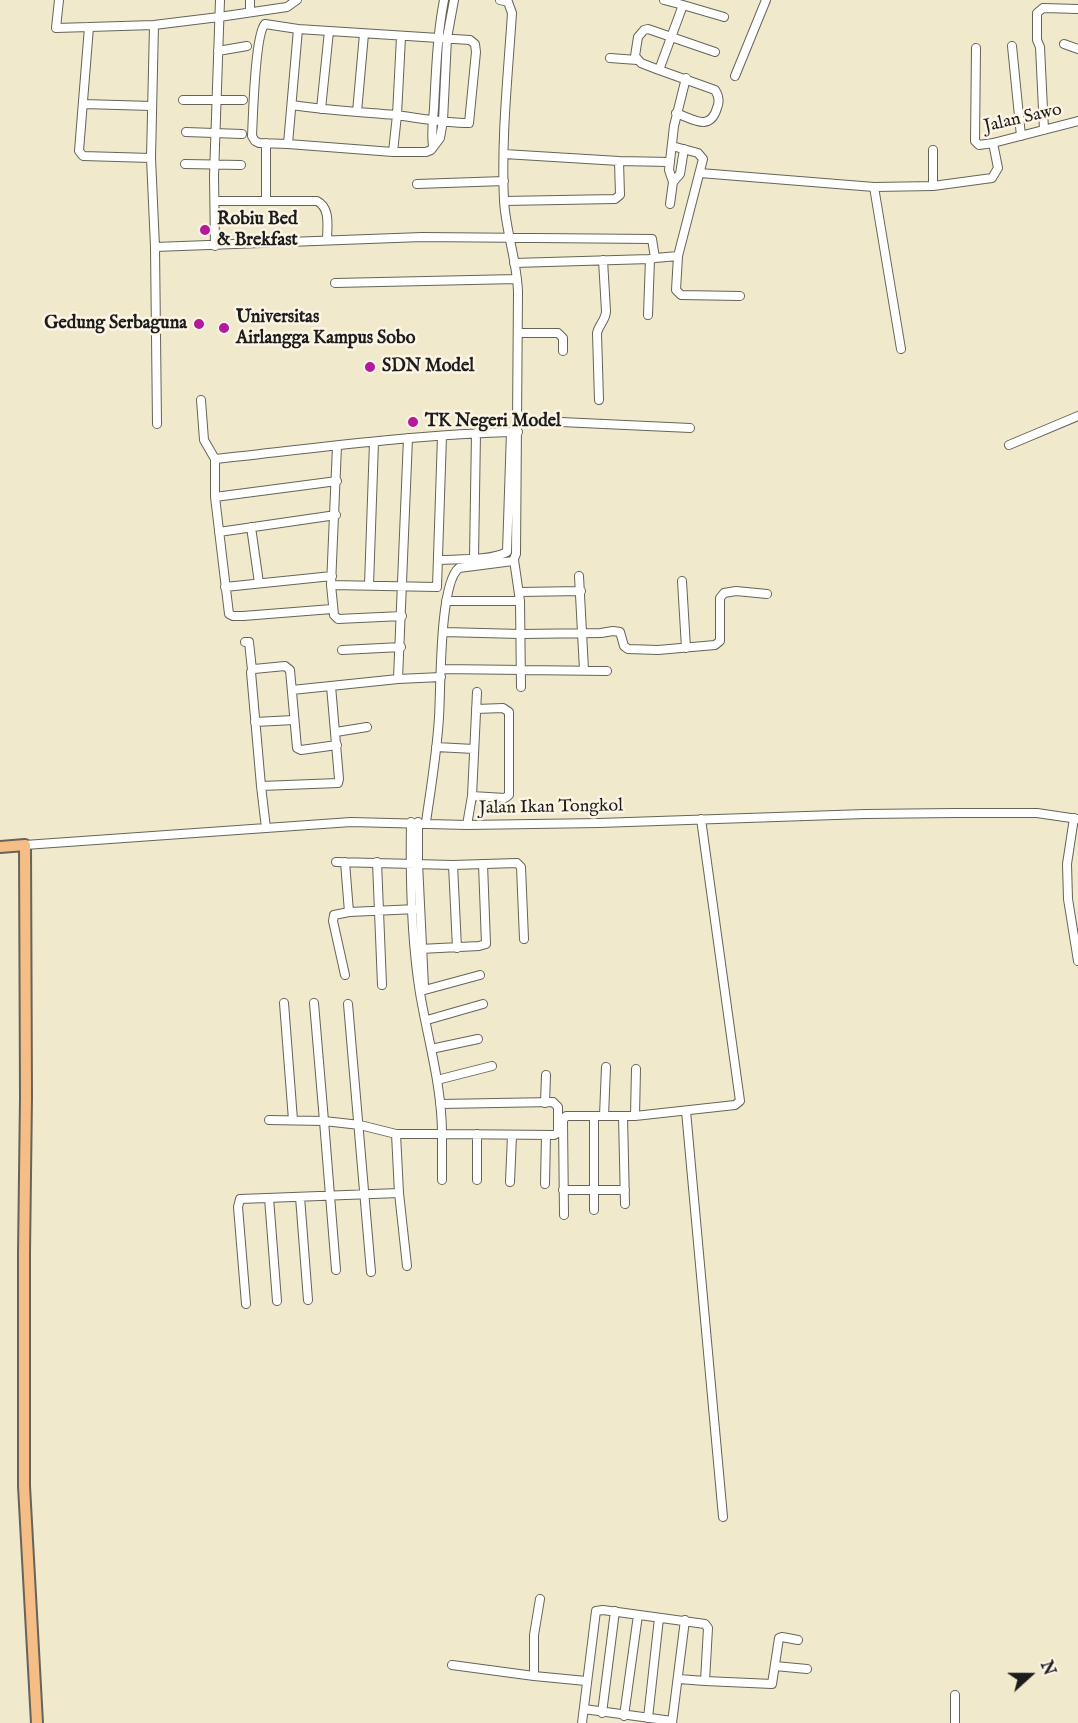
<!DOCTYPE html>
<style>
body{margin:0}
#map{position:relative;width:1078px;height:1723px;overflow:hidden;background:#f0e9cc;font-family:"IM FELL English",serif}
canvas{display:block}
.north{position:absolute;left:1000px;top:1645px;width:60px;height:60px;-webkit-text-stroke:4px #fcf5e5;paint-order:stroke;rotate:69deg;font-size:16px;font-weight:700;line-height:24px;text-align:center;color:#1c1c1c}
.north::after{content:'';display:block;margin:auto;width:21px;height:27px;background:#1c1c1c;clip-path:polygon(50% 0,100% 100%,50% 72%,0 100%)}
</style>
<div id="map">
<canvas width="1078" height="1723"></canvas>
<div class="north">N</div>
</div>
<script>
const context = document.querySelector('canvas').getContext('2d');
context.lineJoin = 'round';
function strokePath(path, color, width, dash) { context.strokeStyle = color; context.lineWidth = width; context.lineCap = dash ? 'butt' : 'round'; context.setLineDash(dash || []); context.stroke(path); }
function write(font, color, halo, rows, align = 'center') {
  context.font = font + ' "IM FELL English",serif'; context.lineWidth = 5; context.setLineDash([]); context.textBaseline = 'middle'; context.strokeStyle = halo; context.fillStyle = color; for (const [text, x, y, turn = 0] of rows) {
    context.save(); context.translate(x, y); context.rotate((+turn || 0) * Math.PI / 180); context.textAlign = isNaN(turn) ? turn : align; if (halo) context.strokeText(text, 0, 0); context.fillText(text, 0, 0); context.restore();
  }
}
const minor = new Path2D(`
 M 59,0 L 56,28 L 89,27
 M 250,0 L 250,12
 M 664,0 L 683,5 L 659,70 L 715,90 C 719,96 720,101 717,108 C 710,132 693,119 676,113
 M 683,5 L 724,17
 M 154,25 L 151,158 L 83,156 L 79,151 L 89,27 L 154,25 L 219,17 L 287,7 L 297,0
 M 1064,44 L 1078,49
 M 1012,46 L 1021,136
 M 976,48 L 975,141 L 979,145 L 993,143 L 1078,121
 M 218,51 L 247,46
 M 610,58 L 637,60
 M 659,70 L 641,63 L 635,56 L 638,37 L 644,30 L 648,29 L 715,52
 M 735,76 L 766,0
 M 183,100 L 243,100
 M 83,104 L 152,106
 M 292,105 C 326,110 360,112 395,115 C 419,118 444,123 469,123 L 476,52 L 475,44 L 470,40 L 298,29 L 288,144 L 393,152 L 426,152 L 431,150 L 440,138 L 443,121 L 447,38 L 454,0
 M 321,109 L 329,31
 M 357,112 L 364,34
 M 1044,130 L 1040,47 L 1037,40 L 1037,13 L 1043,8 L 1078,9
 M 186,132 L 242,134
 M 266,143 L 266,201 L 317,201 C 331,208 327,227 327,240
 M 288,144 L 259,143 L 255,141 L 252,136 C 253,117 255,34 265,24 L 298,29
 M 433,146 C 431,133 433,122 434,108 C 436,72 437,36 444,0
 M 672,146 L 698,153 L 703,159 L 678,256 L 676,290 L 681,295 L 740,296
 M 933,150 L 933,186
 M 393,152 L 397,115 L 401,37
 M 504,154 L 619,161 L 670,162
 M 151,158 L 155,247 L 157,424
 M 185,164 L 241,165
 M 700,173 L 874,187 L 933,186 L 992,178 L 998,168 L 993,143
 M 673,182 L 680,174 L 684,149
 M 417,184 L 504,181
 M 874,187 L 901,349
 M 215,201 L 266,201
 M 504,201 L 615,199 L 620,195 L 619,161
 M 670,204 L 673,182 L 669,170 L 674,126 L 686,78
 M 215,246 L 214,176 L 220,0
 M 155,247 L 422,237 L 652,239 L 655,258 L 650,259 L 648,315
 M 655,258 L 678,256
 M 514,263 L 650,259
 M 335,283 L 517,279
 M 518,333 L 558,333 L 563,338 L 563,351
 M 201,400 L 204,440 L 215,459 L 215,497 L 229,614 L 233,616 L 243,616 L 332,609
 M 599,400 L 597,333 C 599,324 606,320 606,311 L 603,260
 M 518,420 L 690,428
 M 1009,445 L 1078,416
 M 337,446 L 331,585 L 334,615 L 338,619 L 402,616
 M 215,459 C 316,448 417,434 518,432
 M 215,497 L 337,481
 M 251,527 L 259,583
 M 219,532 L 336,515
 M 474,558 L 476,433
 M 439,560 C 458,559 490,561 507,552 L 511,432
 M 514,560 L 520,601 L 521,687
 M 579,576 L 584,670
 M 682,581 L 686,648
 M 331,585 L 437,587 L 442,436
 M 369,585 L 374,442
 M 225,587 L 332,576
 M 519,592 L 581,591
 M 446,601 L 520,601
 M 444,632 L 520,634 L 601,633 L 613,631 L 620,632 L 624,646 L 628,649 L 658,650 L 715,645 L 720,641 L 720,598 L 724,593 L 736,591 L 767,594
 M 245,642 L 249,642 L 252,670
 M 342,650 L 401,647
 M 441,669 L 607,671
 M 398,679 L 408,438
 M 331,686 L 339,779 L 338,783 L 261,786 L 251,672 L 254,669 L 285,666 L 290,670 L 297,748 L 301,750 L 337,745
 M 292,690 L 398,679 L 441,677
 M 255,722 L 294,720
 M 336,732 L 367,727
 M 436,747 L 474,749
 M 261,786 L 266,828
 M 472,796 L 505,798 L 509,795 L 509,712 L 503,708 L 476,709
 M 1074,818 L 1067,864 L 1068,899 L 1078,961
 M 411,822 C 410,879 411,938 420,993 C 428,1040 442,1087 442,1134 L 554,1135 L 558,1133 L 558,1107 L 553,1102 L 440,1104
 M 418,822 L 418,863 L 424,987
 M 426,822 C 431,787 437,752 439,717 C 441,689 439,583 459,568 L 513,561 L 516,554 L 518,292 C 517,261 506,232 504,201 C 501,139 508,75 512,13 L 508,2 L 500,0
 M 467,825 L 472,796 L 477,692
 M 25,845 L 351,822 L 467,825 L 599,823 L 865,814 L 954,813 L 1037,813 L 1078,819
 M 336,862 L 453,865 L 517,863 L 521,867 L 524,939
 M 345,862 L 349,912
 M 377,862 L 382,985
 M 453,865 L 457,948
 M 420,949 L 479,946 L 486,944 L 483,864
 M 345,975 L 333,921 L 334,915 L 349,912 L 417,909
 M 421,991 L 480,975
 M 284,1003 L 293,1120
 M 348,1004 L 371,1272
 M 427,1020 L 483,1004
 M 431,1049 L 478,1039
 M 437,1080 L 492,1066
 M 545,1103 L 546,1075
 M 686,1111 L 723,1517
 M 604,1116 L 606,1067
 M 623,1116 L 625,1204
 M 635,1116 L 636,1069
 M 269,1120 L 324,1121 L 314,1003
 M 477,1180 L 477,1134
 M 510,1182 L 512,1135
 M 545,1184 L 546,1135
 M 563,1190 L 625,1190
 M 300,1197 L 308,1300
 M 269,1198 L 277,1301
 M 594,1210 L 594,1116
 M 564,1215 L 563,1120 L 566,1116 L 635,1116 L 735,1105 L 740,1101 L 701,819
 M 407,1266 L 399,1193 L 396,1134 L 442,1134 L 442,1180
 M 336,1270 L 324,1121 L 360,1125 L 396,1134
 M 246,1304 L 238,1207 L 240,1199 L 399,1193
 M 452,1665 L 534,1676 L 586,1681
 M 775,1666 L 807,1669
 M 534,1676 L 534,1635 L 540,1599
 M 705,1681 L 772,1684 L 779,1638 L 782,1637 L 798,1640
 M 584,1709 L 672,1721
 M 602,1713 L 615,1611
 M 624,1716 L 638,1615
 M 648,1718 L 659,1618
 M 582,1723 L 596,1611 L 603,1610 L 705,1624 L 708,1628 L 705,1681 L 679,1679
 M 672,1723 L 685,1620
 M 955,1723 L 955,1695`);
const major = new Path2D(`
 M 0,847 L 25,845 L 26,1097 L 24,1253 L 24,1486 L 37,1723`);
strokePath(minor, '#66645a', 10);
strokePath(major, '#66645a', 14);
strokePath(minor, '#fff', 8);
strokePath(major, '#f6be87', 10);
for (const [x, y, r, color] of [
 [205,230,6,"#b5179e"],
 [199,324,6,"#b5179e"],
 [224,328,6,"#b5179e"],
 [370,367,6,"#b5179e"],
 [413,422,6,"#b5179e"]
]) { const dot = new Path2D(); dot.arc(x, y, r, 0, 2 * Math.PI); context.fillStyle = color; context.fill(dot); strokePath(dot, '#fcf5e5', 2); }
write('18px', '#1c1c1c', '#fcf5e5', [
 ["Jalan Sawo",1023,119,-13],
 ["Jalan Ikan Tongkol",551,808,-1]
]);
write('bold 18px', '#1c1c1c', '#fcf5e5', [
 ["Robiu Bed",217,220],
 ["& Brekfast",217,241],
 ["Universitas",236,318],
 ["Airlangga Kampus Sobo",236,339],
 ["Gedung Serbaguna",187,324,"right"],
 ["SDN Model",382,367],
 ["TK Negeri Model",425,422]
], 'left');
</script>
